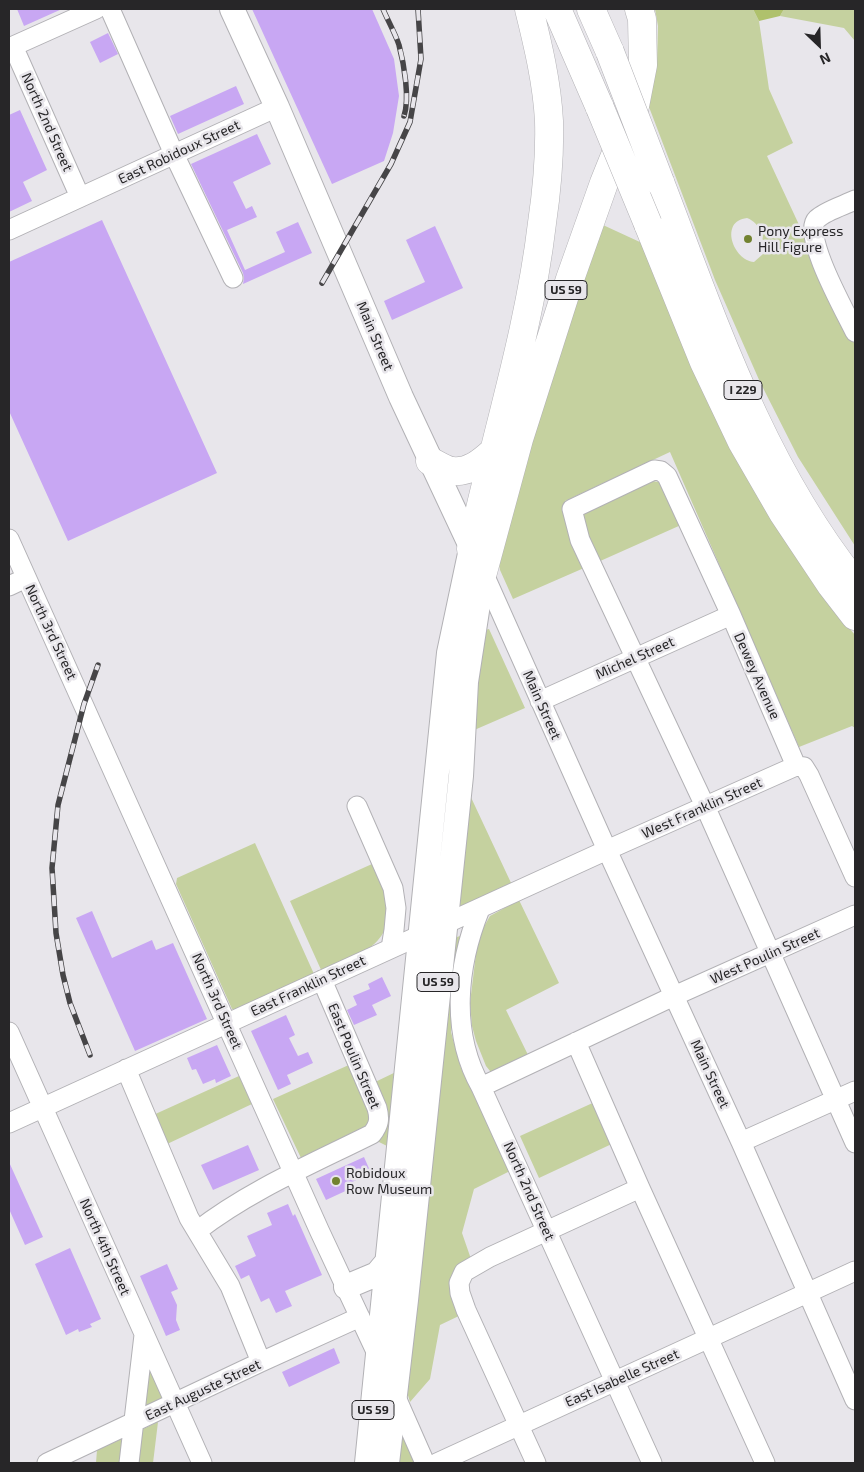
<!DOCTYPE html>
<style>
body{margin:0}
#map{position:relative;width:864px;height:1472px;overflow:hidden;background:#e8e6eb;font-family:"Exo 2",sans-serif}
canvas{display:block}
.frame{position:absolute;inset:0;border:10px solid #272628;pointer-events:none}
.north{position:absolute;left:794px;top:20px;width:50px;height:50px;-webkit-text-stroke:4px #e8e6eb;paint-order:stroke;rotate:156deg;font-size:14px;font-weight:700;line-height:20px;text-align:center;color:#272628}
.north::after{content:'';display:block;margin:auto;width:18px;height:22px;background:#272628;clip-path:polygon(50% 0,100% 100%,50% 72%,0 100%)}
</style>
<div id="map">
<canvas width="864" height="1472"></canvas>
<div class="frame"></div>
<div class="north">N</div>
</div>
<script>
const context = document.querySelector('canvas').getContext('2d');
context.lineJoin = 'round';
function fillPath(path, color) { context.fillStyle = color; context.fill(path, 'evenodd'); }
function strokePath(path, color, width, dash) { context.strokeStyle = color; context.lineWidth = width; context.lineCap = dash ? 'butt' : 'round'; context.setLineDash(dash || []); context.stroke(path); }
function write(font, color, halo, rows, align = 'center') {
  context.font = font + ' "Exo 2",sans-serif'; context.lineWidth = 5; context.setLineDash([]); context.textBaseline = 'middle'; context.strokeStyle = halo; context.fillStyle = color; for (const [text, x, y, turn = 0] of rows) {
    context.save(); context.translate(x, y); context.rotate((+turn || 0) * Math.PI / 180); context.textAlign = isNaN(turn) ? turn : align; if (halo) context.strokeText(text, 0, 0); context.fillText(text, 0, 0); context.restore();
  }
}
fillPath(new Path2D(`
 M 655,9 L 753,9 L 759,21 L 769,89 L 793,143 L 767,156 L 855,345 L 855,546 L 798,457 L 760,382 L 715,280 L 649,107 L 657,64 L 658,26 ZM 747,218 C 761,223 765,240 763,254 L 754,262 C 733,260 719,221 747,218 Z
 M 784,9 L 855,9 L 855,41 L 844,28 L 780,16 Z
 M 603,225 L 642,243 L 830,605 L 855,635 L 855,728 L 852,726 L 799,747 L 670,452 L 565,501 L 569,534 L 584,568 L 513,599 L 500,570 L 498,559 L 563,323 Z
 M 651,481 L 660,482 L 681,525 L 598,562 L 578,514 Z
 M 489,629 L 525,708 L 472,731 L 483,639 L 485,630 Z
 M 468,791 L 512,885 L 461,908 L 455,908 Z
 M 255,843 L 314,974 L 236,1010 L 232,1009 L 176,884 L 177,878 Z
 M 372,864 C 377,875 384,888 387,900 C 397,945 354,957 322,972 L 290,901 Z
 M 519,900 L 559,983 L 506,1010 L 530,1059 L 498,1074 L 490,1071 L 486,1066 L 476,1041 L 472,1026 L 470,1003 L 478,937 L 490,916 Z
 M 460,936 L 451,1032 L 461,1068 L 510,1171 L 474,1189 L 462,1233 L 471,1259 C 466,1261 458,1265 455,1269 C 444,1284 457,1301 463,1314 L 440,1325 L 430,1379 L 410,1402 L 407,1392 L 451,939 Z
 M 351,1064 L 372,1111 L 367,1130 L 306,1159 L 301,1158 L 273,1099 Z
 M 398,1071 L 389,1147 L 377,1141 L 373,1083 Z
 M 239,1076 L 252,1104 L 165,1145 L 151,1116 Z
 M 597,1101 L 616,1142 L 539,1178 L 520,1136 Z
 M 152,1369 L 163,1400 L 148,1407 L 145,1404 L 149,1370 Z
 M 158,1422 L 153,1463 L 96,1463 L 97,1450 Z
 M 402,1438 L 407,1441 L 416,1463 L 397,1463 L 399,1443 Z`), '#c5d19f');
fillPath(new Path2D(`
 M 753,9 L 784,9 L 780,16 L 759,21 Z`), '#afc16c');
fillPath(new Path2D(`
 M 17,9 L 62,9 L 24,26 Z
 M 252,9 L 372,9 L 394,59 L 399,96 L 393,133 L 384,161 L 332,184 Z
 M 108,33 L 118,54 L 100,63 L 90,42 Z
 M 236,86 L 244,104 L 178,134 L 170,116 Z
 M 20,110 L 47,170 L 23,182 L 32,201 L 9,212 L 9,115 Z
 M 257,134 L 271,164 L 233,182 L 246,209 L 252,206 L 257,217 L 227,230 L 245,270 L 285,252 L 276,232 L 298,222 L 312,253 L 243,284 L 244,278 L 243,273 L 191,164 Z
 M 102,220 L 217,473 L 68,541 L 9,411 L 9,262 Z
 M 435,226 L 463,288 L 392,320 L 384,301 L 425,282 L 406,240 Z
 M 92,911 L 112,958 L 152,940 L 156,950 L 173,943 L 207,1019 L 135,1051 L 76,918 Z
 M 382,977 L 391,996 L 372,1005 L 377,1015 L 354,1025 L 347,1010 L 357,1005 L 353,996 L 370,989 L 368,984 Z
 M 286,1015 L 295,1035 L 289,1038 L 298,1056 L 308,1052 L 313,1063 L 287,1075 L 291,1084 L 278,1090 L 251,1031 Z
 M 217,1045 L 231,1076 L 216,1083 L 215,1079 L 203,1084 L 196,1069 L 192,1070 L 187,1058 Z
 M 248,1145 L 259,1170 L 213,1190 L 201,1165 Z
 M 364,1157 L 371,1173 L 350,1183 L 352,1188 L 326,1200 L 316,1179 Z
 M 9,1162 L 43,1237 L 25,1245 L 9,1209 Z
 M 288,1204 L 293,1216 L 295,1214 L 322,1275 L 285,1291 L 292,1306 L 276,1313 L 269,1298 L 261,1302 L 249,1275 L 241,1279 L 235,1266 L 256,1256 L 247,1236 L 272,1225 L 267,1213 Z
 M 70,1248 L 101,1319 L 90,1324 L 92,1327 L 79,1332 L 78,1329 L 66,1335 L 35,1264 Z
 M 167,1264 L 178,1289 L 171,1292 L 177,1305 L 176,1320 L 180,1330 L 166,1336 L 140,1276 Z
 M 334,1348 L 340,1363 L 289,1387 L 282,1372 Z`), '#c8a7f3');
const minor = new Path2D(`
 M 110,9 L 174,154 L 233,278
 M 13,46 L 80,197
 M 9,48 L 96,9
 M 855,200 C 845,205 825,211 817,219 C 801,234 846,313 855,332
 M 9,230 L 277,107
 M 9,539 L 320,1232 L 379,1358
 M 483,572 L 607,850 L 741,1142 L 855,1400
 M 9,586 L 26,578
 M 540,701 L 731,615
 M 357,806 L 393,888 L 396,908 L 394,930 L 391,948
 M 855,877 L 809,775 L 804,767 L 796,766 L 731,615 L 667,476 L 661,471 L 654,470 L 572,509 L 580,540 L 705,806 L 855,1143
 M 480,909 C 457,966 450,1032 481,1087 L 652,1463
 M 9,1032 L 202,1463
 M 576,1042 L 640,1188 L 765,1463
 M 126,1069 L 189,1218 L 230,1286 L 261,1362
 M 481,1087 L 674,996 L 855,915
 M 9,1123 L 607,850 L 796,766
 M 741,1142 L 855,1091
 M 197,1231 C 250,1190 312,1164 372,1134 C 379,1125 380,1119 377,1108 L 322,980
 M 395,1395 L 425,1463
 M 47,1463 L 261,1362 L 360,1317
 M 129,1463 L 144,1335
 M 437,1463 L 855,1271
 M 536,1463 L 466,1310 L 460,1293 L 459,1283 L 464,1272 L 490,1257 L 640,1188`);
const major = new Path2D(`
 M 232,9 L 277,107 L 401,397 L 483,572 L 466,682 L 461,776 L 406,1300 L 387,1463
 M 346,1287 L 377,1274 L 387,1262
 M 367,1463 L 449,653 L 471,549`);
const highway = new Path2D(`
 M 557,9 L 600,108
 M 591,9 L 610,52
 M 660,182 C 713,320 761,466 855,583
 M 648,224 L 704,362 L 742,442 L 783,513 L 831,585 L 855,616
 M 430,461 C 436,464 445,470 452,471 C 469,473 482,462 494,451
 M 471,549 C 494,440 529,334 542,223 C 547,189 550,155 549,121 C 547,83 538,45 529,9
 M 483,572 L 519,439 L 570,279 L 604,183 L 635,106 L 643,65 L 642,19 L 639,9`);
strokePath(minor, '#b2b1b5', 21);
strokePath(major, '#b2b1b5', 26);
strokePath(highway, '#b2b1b5', 29);
strokePath(minor, '#fff', 19);
strokePath(major, '#fff', 24);
strokePath(highway, '#fff', 28);
const rail = new Path2D(`
 M 383,9 C 388,21 395,33 399,45 C 404,64 410,98 404,116
 M 322,283 L 391,164 L 410,122 L 421,59 L 418,9
 M 90,1055 L 70,1003 L 63,975 L 56,933 L 52,868 L 58,805 L 84,704 L 98,665`);
strokePath(rail, '#464547', 5.5);
strokePath(rail, '#e8e6eb', 4, [11]);
const highwayBridge = new Path2D(`
 M 610,52 L 660,182
 M 600,108 L 648,224`);
strokePath(highwayBridge, '#b2b1b5', 29, []);
strokePath(highwayBridge, '#fff', 28);
for (const [x, y, r, color] of [
 [748,239,5,"#728230"],
 [336,1181,5,"#728230"]
]) { const dot = new Path2D(); dot.arc(x, y, r, 0, 2 * Math.PI); context.fillStyle = color; context.fill(dot); strokePath(dot, '#e8e6eb', 2); }
for (const [x, y, w] of [
 [566,290,42],
 [743,390,38],
 [438,982,42],
 [373,1410,42]
]) { const box = new Path2D(); box.roundRect(x - w / 2, y - 9.5, w, 19, 4); context.fillStyle = '#e8e6eb'; context.fill(box); strokePath(box, '#272628', 1); }
write('bold 12px', '#272628', null, [
 ["US 59",566,290],
 ["I 229",743,390],
 ["US 59",438,982],
 ["US 59",373,1410]
]);
write('14px', '#272628', '#e8e6eb', [
 ["North 2nd Street",47,122,66],
 ["East Robidoux Street",179,152,-25],
 ["Main Street",375,336,67],
 ["North 3rd Street",51,632,65],
 ["Michel Street",635,658,-24],
 ["Dewey Avenue",757,676,66],
 ["Main Street",542,705,66],
 ["West Franklin Street",702,808,-24],
 ["West Poulin Street",765,956,-24],
 ["East Franklin Street",308,986,-25],
 ["North 3rd Street",217,1001,66],
 ["East Poulin Street",354,1056,67],
 ["Main Street",710,1074,65],
 ["North 2nd Street",529,1191,66],
 ["North 4th Street",105,1247,66],
 ["East Isabelle Street",622,1378,-24],
 ["East Auguste Street",203,1390,-25]
]);
write('14px', '#272628', '#e8e6eb', [
 ["Pony Express",758,231],
 ["Hill Figure",758,247],
 ["Robidoux",346,1173],
 ["Row Museum",346,1189]
], 'left');
</script>
